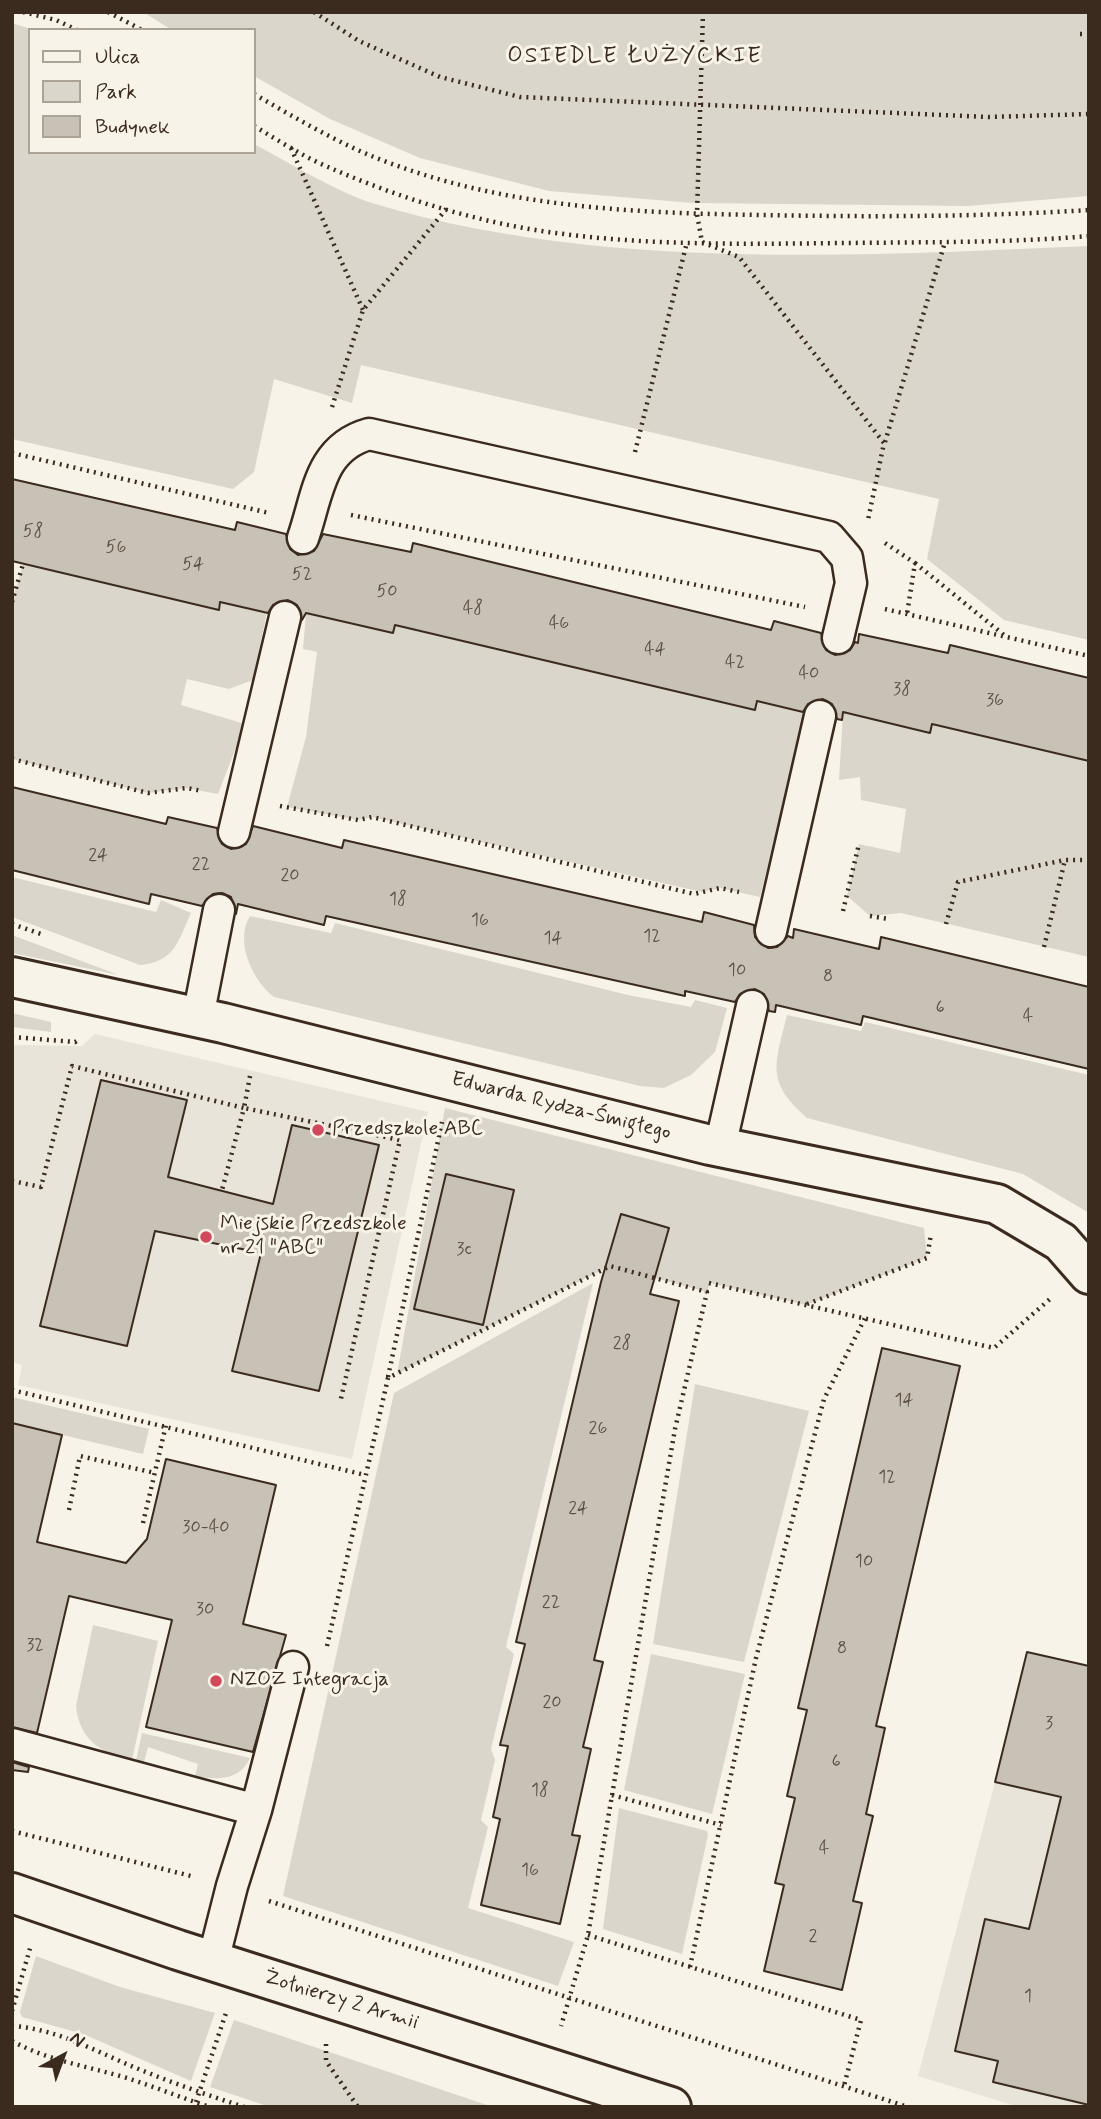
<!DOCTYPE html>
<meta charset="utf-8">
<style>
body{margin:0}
#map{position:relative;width:1101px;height:2119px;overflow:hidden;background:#f7f3e8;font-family:Mynerve,sans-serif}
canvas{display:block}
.frame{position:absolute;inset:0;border:14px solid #3b2a1e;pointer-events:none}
.legend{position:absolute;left:28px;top:28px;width:228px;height:126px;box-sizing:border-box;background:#f7f3e8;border:2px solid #aca397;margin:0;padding:9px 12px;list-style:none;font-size:21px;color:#3b2a1e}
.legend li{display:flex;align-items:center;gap:14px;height:35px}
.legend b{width:35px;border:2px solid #aca397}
.north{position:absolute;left:28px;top:2021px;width:70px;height:70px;-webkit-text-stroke:5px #f7f3e8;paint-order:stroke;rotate:41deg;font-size:19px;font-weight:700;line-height:28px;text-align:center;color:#3b2a1e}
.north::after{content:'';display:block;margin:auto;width:24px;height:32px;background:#3b2a1e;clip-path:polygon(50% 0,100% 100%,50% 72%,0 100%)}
</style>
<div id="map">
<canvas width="1101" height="2119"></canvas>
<div class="frame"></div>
<ul class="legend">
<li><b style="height:9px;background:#f7f3e8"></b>Ulica</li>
<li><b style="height:19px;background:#dbd6cb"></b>Park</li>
<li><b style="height:19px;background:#c8c1b6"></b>Budynek</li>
</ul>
<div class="north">N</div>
</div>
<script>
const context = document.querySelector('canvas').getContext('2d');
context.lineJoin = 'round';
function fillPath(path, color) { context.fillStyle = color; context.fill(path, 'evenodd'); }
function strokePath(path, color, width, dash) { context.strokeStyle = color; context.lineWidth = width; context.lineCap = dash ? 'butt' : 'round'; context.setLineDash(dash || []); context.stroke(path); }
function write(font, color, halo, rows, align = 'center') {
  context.font = font + ' Mynerve,sans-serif'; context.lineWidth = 6; context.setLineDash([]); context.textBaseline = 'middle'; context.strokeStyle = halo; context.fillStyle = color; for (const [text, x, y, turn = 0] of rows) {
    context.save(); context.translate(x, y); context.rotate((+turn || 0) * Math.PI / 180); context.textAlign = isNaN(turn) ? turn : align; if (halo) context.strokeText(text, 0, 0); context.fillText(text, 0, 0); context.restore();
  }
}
fillPath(new Path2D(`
 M 95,1034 L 428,1112 L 352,1459 L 18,1385 L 22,1365 L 12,1362 L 12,1045 L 82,1046 Z
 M 995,1782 L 1089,1802 L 1089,2107 L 1019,2107 L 918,2076 Z`), '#e9e4d9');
fillPath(new Path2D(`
 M 143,12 L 1089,12 L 1089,196 L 968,206 L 693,203 L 549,191 L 420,158 L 330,119 L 254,76 L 254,30 L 172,30 Z
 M 12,23 L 34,30 L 30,30 L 30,152 L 254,152 L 254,144 C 288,162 337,192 372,203 C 593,271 860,256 1089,246 L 1089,640 L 1004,620 L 927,559 L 939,499 L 361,365 L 352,403 L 274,379 L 254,472 L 233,489 L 12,439 Z
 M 23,564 L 218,610 L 220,602 L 267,612 L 253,680 L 229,689 L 187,679 L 181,705 L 245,724 L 218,794 L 186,788 L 148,793 L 12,759 L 12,602 Z
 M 306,613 L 393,633 L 395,625 L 755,710 L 757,701 L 806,713 L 760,897 L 720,888 L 702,892 L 372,817 L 358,820 L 287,807 L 306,737 L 317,652 L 303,649 Z
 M 843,712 L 930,732 L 932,724 L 1089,761 L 1089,957 L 901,913 L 870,916 L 847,896 L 859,844 L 900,853 L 906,809 L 861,800 L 860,777 L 839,780 Z
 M 12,877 L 156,912 L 161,900 L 191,913 C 178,941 175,962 140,965 L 12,917 Z
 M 250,916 L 331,933 L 335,923 L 628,995 L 691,1007 L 695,1000 L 727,1008 L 715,1052 L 691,1075 L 664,1088 L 640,1086 L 274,997 C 253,981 234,942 250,916 Z
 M 12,935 L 119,975 L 12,953 Z
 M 12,1013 L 51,1022 L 51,1032 L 12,1027 Z
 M 787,1015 L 861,1031 L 865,1022 L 1089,1075 L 1089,1213 L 1023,1174 L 807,1118 C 765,1081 775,1065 787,1015 Z
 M 445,1108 L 924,1228 L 927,1258 L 806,1305 L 710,1283 L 707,1292 L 610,1266 L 397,1374 Z
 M 593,1283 L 506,1647 L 514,1654 L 491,1749 L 495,1760 L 481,1820 L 488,1827 L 468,1908 L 574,1942 L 558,1986 L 283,1896 L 394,1393 Z
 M 695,1384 L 809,1411 L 744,1662 L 653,1644 Z
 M 12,1397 L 149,1429 L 143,1454 L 12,1423 Z
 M 93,1625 L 158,1641 L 132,1760 C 101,1754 79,1739 76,1706 Z
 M 651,1654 L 745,1674 L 712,1814 L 624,1790 Z
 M 142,1733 L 250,1758 C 239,1781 218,1780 195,1776 L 198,1764 L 148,1747 L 144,1762 L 136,1761 Z
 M 619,1808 L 707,1831 L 708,1835 L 682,1954 L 603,1929 Z
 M 36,1956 L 120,1987 L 215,2013 L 191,2081 L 83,2034 L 22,2017 L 20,2012 Z
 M 234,2020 L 493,2107 L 270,2107 L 210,2087 Z`), '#dbd6cb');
const building = new Path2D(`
 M 12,479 L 235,530 L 237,522 L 286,534 L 290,549 L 298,555 L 314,551 L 323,534 L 411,552 L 413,543 L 771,630 L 774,621 L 821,633 L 826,650 L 835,655 L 850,650 L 855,642 L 858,643 L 859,634 L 948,653 L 950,645 L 1089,678 L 1089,761 L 932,724 L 930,733 L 843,712 L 842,720 L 837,719 L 832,704 L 823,699 L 808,704 L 803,712 L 757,701 L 755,710 L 395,625 L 393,633 L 306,613 L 302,620 L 297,605 L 288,600 L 273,605 L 268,613 L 220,602 L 219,610 L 12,561 Z
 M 12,787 L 166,824 L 168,817 L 217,828 L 222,844 L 231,849 L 246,844 L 253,826 L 342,848 L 344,840 L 702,922 L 704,912 L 754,925 L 755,937 L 768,948 L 777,947 L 788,936 L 793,938 L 794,929 L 879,949 L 881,937 L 1089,987 L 1089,1069 L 863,1016 L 861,1025 L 776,1005 L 775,1012 L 769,1011 L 764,994 L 755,989 L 740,994 L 735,1002 L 685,991 L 685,996 L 326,916 L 324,925 L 238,904 L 236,914 L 231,897 L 222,893 L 213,894 L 202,906 L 151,894 L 149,904 L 12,870 Z
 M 101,1080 L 187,1100 L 168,1177 L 273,1204 L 292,1125 L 379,1145 L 319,1391 L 232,1371 L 261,1253 L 155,1231 L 127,1346 L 40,1326 Z
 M 446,1174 L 514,1190 L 483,1325 L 414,1309 Z
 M 621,1214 L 669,1228 L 650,1294 L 679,1301 L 594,1660 L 603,1662 L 583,1747 L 591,1749 L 572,1835 L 580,1836 L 560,1924 L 481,1905 L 500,1819 L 493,1817 L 508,1746 L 500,1745 L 525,1644 L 516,1642 L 601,1282 Z
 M 882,1348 L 960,1366 L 876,1726 L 885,1728 L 866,1814 L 873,1816 L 853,1901 L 862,1903 L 842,1990 L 764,1971 L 784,1885 L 775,1883 L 795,1798 L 787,1796 L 807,1710 L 798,1708 Z
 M 12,1423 L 62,1435 L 37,1542 L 126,1563 L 147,1539 L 166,1459 L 276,1485 L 243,1624 L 286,1635 L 253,1752 L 146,1727 L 172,1620 L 69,1596 L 37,1733 L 12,1727 Z
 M 1027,1652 L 1089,1666 L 1089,2105 L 993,2082 L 998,2061 L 955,2051 L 985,1919 L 1029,1929 L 1061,1797 L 995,1782 Z
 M 12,1762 L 29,1767 L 28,1772 L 12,1770 Z`);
fillPath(building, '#c8c1b6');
strokePath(building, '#3b2a1e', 2);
const service = new Path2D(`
 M 303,538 C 318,495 319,448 369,434 L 829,537 L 847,558 L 851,583 L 838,638
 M 234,832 L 285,617
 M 771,931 L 820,716
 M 198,1017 L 219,910
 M 720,1147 L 752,1006
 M 12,1744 L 256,1810 L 232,1886 L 213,1961
 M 256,1810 L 293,1667`);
const minor = new Path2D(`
 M 12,977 L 223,1023 L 710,1145 L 997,1204 L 1061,1242 L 1089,1274
 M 12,1893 L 178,1950 L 671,2107`);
strokePath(service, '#3b2a1e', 35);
strokePath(minor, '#3b2a1e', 44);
strokePath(new Path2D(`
 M 23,12 L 56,20 L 77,30
 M 108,12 L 142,30
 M 314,12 L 359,41 L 440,77 L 520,97 L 989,117 L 1089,114
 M 703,12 L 697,214 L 702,242 L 739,257 L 884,443 L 868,520
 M 1080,34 L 1089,34
 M 254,94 C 299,120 346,148 395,165 C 513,208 637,213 761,215 C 870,217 979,217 1089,210
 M 254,126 C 278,140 302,156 328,167 C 399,198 479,223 556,233 C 651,246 750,244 846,243 C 927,242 1008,243 1089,236
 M 291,148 L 363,310
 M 332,407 L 363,310 L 447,208
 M 885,442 L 945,242
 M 635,452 L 687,242
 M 12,453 L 269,513
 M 351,515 L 805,607
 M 885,543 L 915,563 L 907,614
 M 915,563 L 1004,635
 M 12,602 L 23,564
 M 885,609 L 1089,656
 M 12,759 L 148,793 L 187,788 L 202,791
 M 280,806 L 358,820 L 372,817 L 694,894 L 720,888 L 739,892
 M 843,911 L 859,844
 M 870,916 L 889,919
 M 12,924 L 41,934
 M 946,924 L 958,882 L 1065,860 L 1089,860
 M 1044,947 L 1065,860
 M 12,1037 L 75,1042 L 80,1039
 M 250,1076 L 244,1108 L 400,1140 L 340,1403
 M 12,1181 L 41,1187 L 72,1066 L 244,1108 L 222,1190
 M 709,1283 L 994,1348 L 1050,1299
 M 807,1304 L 927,1258 L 931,1234
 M 388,1377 L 442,1122
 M 12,1390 L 365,1475
 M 69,1510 L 80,1456 L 155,1473
 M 143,1523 L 166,1425
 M 327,1646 L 388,1378 L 610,1266 L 707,1292 L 675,1429 L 588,1935 L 561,2026
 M 612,1795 L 721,1825
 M 12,1831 L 195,1877
 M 269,1901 L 908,2107
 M 588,1935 L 861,2020 L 844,2086
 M 690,1967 L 756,1658 L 824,1399 L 865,1318
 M 12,2011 L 31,1945
 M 12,2026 C 60,2029 102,2055 146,2072 C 178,2085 211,2096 244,2107
 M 12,2041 C 49,2061 87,2066 127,2078 C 155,2087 182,2098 210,2107
 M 326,2044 L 326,2061 L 358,2107
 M 196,2102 L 227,2010`), '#3b2a1e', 4.5, [2, 5]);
strokePath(service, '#f7f3e8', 30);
strokePath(minor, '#f7f3e8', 38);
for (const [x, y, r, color] of [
 [318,1130,7,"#d1495b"],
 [206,1237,7,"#d1495b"],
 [216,1681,7,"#d1495b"]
]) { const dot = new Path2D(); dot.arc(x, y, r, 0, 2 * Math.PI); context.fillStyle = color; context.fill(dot); strokePath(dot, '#f7f3e8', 2.5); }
write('18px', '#5e5044', null, [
 ["58",33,532],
 ["56",116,548],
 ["54",193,565],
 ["52",302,575],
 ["50",387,592],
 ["48",473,609],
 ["46",559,624],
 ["44",655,650],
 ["42",735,663],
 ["40",809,674],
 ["38",902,690],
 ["36",995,701],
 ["24",98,856],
 ["22",201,865],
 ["20",290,876],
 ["18",398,900],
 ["16",480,921],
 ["12",652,937],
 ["14",553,939],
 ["10",737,971],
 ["8",828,977],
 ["6",940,1008],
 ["4",1028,1017],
 ["3c",464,1250],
 ["28",622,1344],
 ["14",904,1401],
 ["26",598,1429],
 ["12",887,1478],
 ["24",578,1509],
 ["30-40",206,1528],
 ["10",864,1562],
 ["22",551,1603],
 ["30",205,1610],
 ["32",35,1646],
 ["8",842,1649],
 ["20",552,1703],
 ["3",1049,1724],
 ["6",836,1762],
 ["18",540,1791],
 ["4",824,1849],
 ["16",530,1871],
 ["2",813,1937],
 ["1",1028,1997]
]);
write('21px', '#3b2a1e', '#f7f3e8', [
 ["Edwarda Rydza-Śmigłego",561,1107,14],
 ["Żołnierzy 2 Armii",341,2001,17]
]);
write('21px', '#3b2a1e', '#f7f3e8', [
 ["Przedszkole ABC",332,1130],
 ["Miejskie Przedszkole",220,1225],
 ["nr 21 \"ABC\"",220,1249],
 ["NZOZ Integracja",230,1681]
], 'left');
context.letterSpacing = '2px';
write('23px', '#3b2a1e', '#f7f3e8', [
 ["OSIEDLE ŁUŻYCKIE",635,57]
]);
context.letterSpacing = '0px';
</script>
